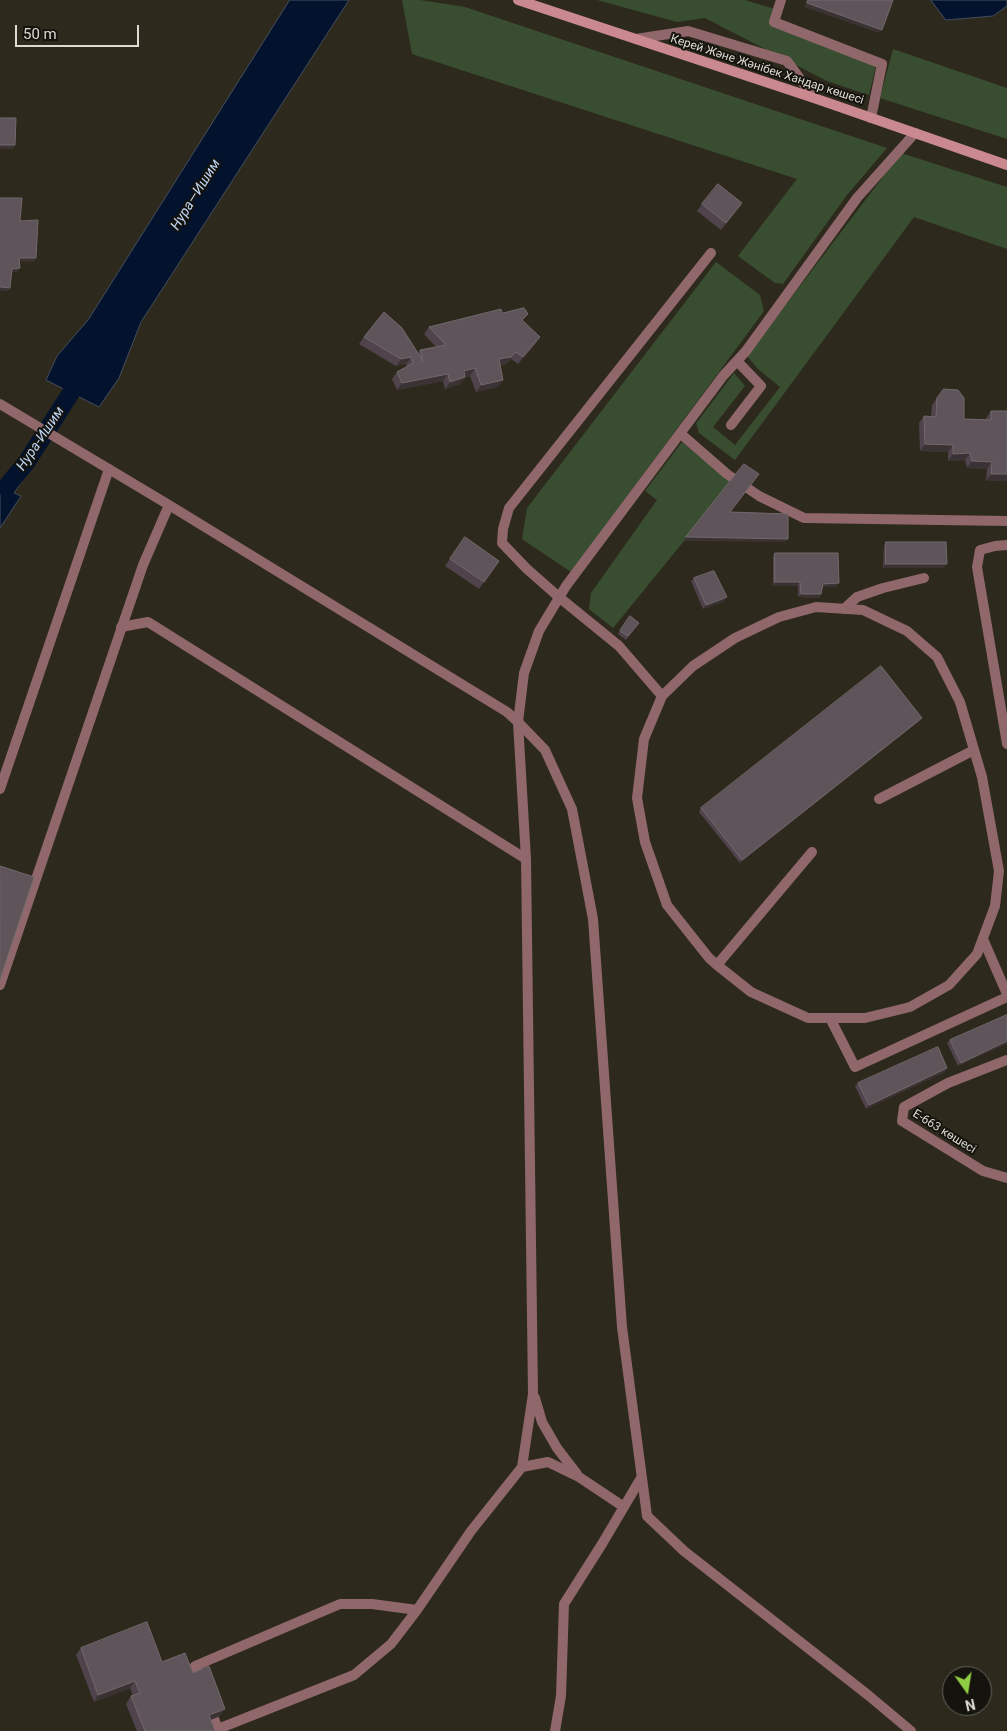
<!DOCTYPE html>
<meta charset="utf-8">
<style>
body{margin:0}
#map{position:relative;width:1007px;height:1731px;overflow:hidden;background:#2d2a1d;font-family:Roboto,sans-serif}
canvas{display:block}
.north{position:absolute;left:942px;top:1666px;width:50px;height:50px;box-sizing:border-box;background:#14130d;border:1px solid #64635c;border-radius:50%;rotate:167deg;font-size:14px;font-weight:700;line-height:20px;text-align:center;color:#dcdbd2}
.north::after{content:'';display:block;margin:auto;width:18px;height:22px;background:#8fcd42;clip-path:polygon(50% 0,100% 100%,50% 72%,0 100%)}
.scale{position:absolute;left:15px;top:25px;width:124px;height:22px;box-sizing:border-box;border:2px solid #dcdbd2;border-top:0;padding-left:6px;font-size:15px;line-height:18px;white-space:nowrap;color:#dcdbd2;-webkit-text-stroke:4px #14130d;paint-order:stroke}
</style>
<div id="map">
<canvas width="1007" height="1731"></canvas>
<div class="north">N</div>
<div class="scale">50 m</div>
</div>
<script>
const context = document.querySelector('canvas').getContext('2d');
context.lineJoin = 'round';
function fillPath(path, color) { context.fillStyle = color; context.fill(path, 'evenodd'); }
function strokePath(path, color, width, dash) { context.strokeStyle = color; context.lineWidth = width; context.lineCap = dash ? 'butt' : 'round'; context.setLineDash(dash || []); context.stroke(path); }
function write(font, color, halo, rows, align = 'center') {
  context.font = font + ' Roboto,sans-serif'; context.lineWidth = 4; context.setLineDash([]); context.textBaseline = 'middle'; context.strokeStyle = halo; context.fillStyle = color; for (const [text, x, y, turn = 0] of rows) {
    context.save(); context.translate(x, y); context.rotate((+turn || 0) * Math.PI / 180); context.textAlign = isNaN(turn) ? turn : align; if (halo) context.strokeText(text, 0, 0); context.fillText(text, 0, 0); context.restore();
  }
}
fillPath(new Path2D(`
 M 402,0 L 420,0 L 465,7 L 887,148 L 847,195 L 783,284 L 775,283 L 738,256 L 797,179 L 412,54 Z
 M 597,0 L 745,0 L 778,10 L 774,22 L 877,61 L 869,95 L 827,81 L 705,18 L 677,22 Z
 M 893,49 L 1007,88 L 1007,139 L 880,98 Z
 M 901,153 L 1007,187 L 1007,249 L 914,217 L 735,460 L 699,433 L 696,423 L 682,442 L 733,478 L 684,541 L 613,628 L 589,609 L 591,593 L 657,500 L 645,491 L 734,373 L 745,386 L 713,427 L 735,445 L 780,387 L 758,369 L 747,356 Z
 M 716,262 L 760,295 L 764,311 L 571,572 L 522,539 L 527,508 Z`), '#394e30');
const water = new Path2D(`
 M 290,0 L 349,0 L 141,322 L 119,378 L 99,407 L 46,380 L 57,356 L 88,320 Z
 M 931,0 L 1007,0 L 1007,6 L 993,16 L 946,20 Z
 M 21,461 L 31,468 L 14,493 L 21,496 L 0,528 L 0,483 L 6,487 Z`);
fillPath(water, '#03122d');
strokePath(water, '#444e5e', 1);
strokePath(new Path2D(`
 M 6,487 L 26,463 L 83,374`), '#03122d', 18);
strokePath(new Path2D(`
 M 781,0 L 774,22 L 882,64 L 871,118
 M 636,39 L 688,31 L 787,61 L 814,98
 M 731,425 L 761,386 L 737,361
 M 681,434 L 727,474 L 759,496 L 804,518 L 1007,521
 M 844,609 L 857,597 L 883,588 L 924,578
 M 121,627 L 148,622 L 526,859
 M 662,696 L 693,666 L 735,638 L 779,617 L 816,607 L 863,610 L 907,631 L 937,657 L 960,702 L 982,777 L 999,871 L 995,906 L 977,954 L 949,985 L 933,994 L 910,1007 L 865,1018 L 808,1018 L 751,992 L 717,965 L 709,958 L 667,905 L 645,842 L 637,798 L 644,739 L 662,696 L 619,646 L 560,598 L 527,569 L 502,543 L 503,529 L 509,508 L 711,253
 M 0,789 L 109,469
 M 879,799 L 974,750
 M 983,939 L 1007,994
 M 717,965 L 812,852
 M 830,1018 L 855,1067 L 1007,997
 M 535,1398 L 542,1422 L 557,1448 L 577,1474
 M 522,1467 L 533,1394 L 526,859 L 518,722 L 524,673 L 539,631 L 566,586 L 723,376 L 746,351 L 857,198 L 915,133
 M 201,1683 L 195,1666 L 340,1604 L 372,1604 L 417,1610 L 471,1531 L 522,1467 L 548,1462 L 579,1477 L 624,1507
 M 209,1706 L 218,1729 L 354,1675 L 391,1644 L 417,1610
 M 555,1731 L 561,1696 L 564,1604 L 602,1544 L 641,1478`), '#90676a', 10);
strokePath(new Path2D(`
 M 0,404 L 169,505 L 507,712 L 518,722 L 545,750 L 572,809 L 593,919 L 622,1327 L 647,1516 L 684,1551 L 868,1695 L 911,1731
 M 1007,545 L 995,546 L 980,550 L 977,567 L 1007,744
 M 0,985 L 143,565 L 169,505
 M 1007,1060 L 948,1083 L 904,1107 L 902,1121 L 983,1171 L 1007,1178`), '#90676a', 10);
strokePath(new Path2D(`
 M 518,0 L 814,98 L 1007,165`), '#ca898e', 10);
fillPath(new Path2D(`
 M 742,203 L 721,230 L 697,211 L 702,204 Z
 M 502,313 L 523,321 L 535,344 L 518,364 L 511,359 L 506,364 L 500,365 L 503,380 L 498,387 L 476,392 L 470,376 L 465,377 L 460,384 L 445,389 L 443,381 L 397,390 L 392,379 L 397,372 L 407,367 L 406,364 L 396,366 L 359,344 L 364,337 L 418,353 L 420,350 L 436,347 L 424,334 L 429,327 Z
 M 937,398 L 964,419 L 986,420 L 986,418 L 991,411 L 1007,411 L 1007,481 L 986,481 L 987,469 L 967,468 L 965,460 L 948,461 L 948,452 L 920,451 L 919,423 L 924,416 L 931,417 L 932,405 Z
 M 465,537 L 499,561 L 479,589 L 445,566 Z
 M 886,542 L 944,568 L 883,568 L 884,546 Z
 M 775,553 L 836,587 L 822,587 L 821,594 L 819,598 L 798,597 L 798,586 L 773,586 L 773,556 Z
 M 694,578 L 724,601 L 703,609 L 691,581 Z
 M 630,616 L 639,623 L 626,640 L 618,634 Z
 M 919,721 L 740,863 L 699,812 L 701,808 Z
 M 1007,1015 L 958,1066 L 947,1043 L 950,1040 Z
 M 945,1072 L 866,1109 L 855,1086 L 858,1083 Z
 M 81,1648 L 162,1662 L 193,1673 L 220,1716 L 211,1720 L 215,1731 L 137,1731 L 126,1704 L 131,1696 L 133,1696 L 130,1688 L 94,1702 L 76,1655 Z`), '#50434b');
fillPath(new Path2D(`
 M 807,3 L 882,30 L 879,33 L 804,7 Z
 M 0,145 L 15,145 L 13,149 L 0,149 Z
 M 19,258 L 36,258 L 34,262 L 17,261 Z
 M 20,268 L 18,272 L 9,272 L 12,269 Z
 M 0,287 L 10,288 L 8,291 L 0,291 Z
 M 540,337 L 535,344 L 518,364 L 523,357 Z
 M 516,352 L 506,364 L 494,366 L 499,359 Z
 M 411,357 L 406,364 L 396,366 L 401,359 Z
 M 475,368 L 470,376 L 459,378 L 464,371 Z
 M 448,374 L 443,381 L 397,390 L 402,383 Z
 M 465,377 L 460,384 L 445,389 L 450,382 Z
 M 503,380 L 498,387 L 476,392 L 481,385 Z
 M 925,444 L 953,445 L 948,452 L 920,451 Z
 M 970,453 L 965,460 L 948,461 L 953,454 Z
 M 972,461 L 992,462 L 987,469 L 967,468 Z
 M 991,474 L 1007,474 L 1007,481 L 986,481 Z
 M 686,537 L 788,539 L 785,542 L 684,541 Z
 M 886,564 L 947,564 L 944,568 L 883,568 Z
 M 775,582 L 800,582 L 798,586 L 773,586 Z
 M 839,583 L 836,587 L 821,587 L 823,584 Z
 M 801,594 L 821,594 L 819,598 L 798,597 Z
 M 727,597 L 724,601 L 703,609 L 706,605 Z
 M 922,718 L 919,721 L 740,863 L 742,860 Z
 M 1007,1041 L 1007,1044 L 958,1066 L 961,1063 Z
 M 947,1068 L 945,1072 L 866,1109 L 869,1105 Z
 M 135,1681 L 130,1688 L 94,1702 L 98,1695 Z
 M 225,1709 L 220,1716 L 204,1722 L 209,1715 Z`), '#3b3233');
const building = new Path2D(`
 M 808,0 L 893,0 L 882,30 L 807,3 Z
 M 0,118 L 16,118 L 15,145 L 0,145 Z
 M 718,184 L 742,203 L 726,223 L 702,204 Z
 M 0,198 L 22,198 L 20,221 L 38,220 L 36,258 L 19,258 L 20,268 L 12,269 L 10,288 L 0,287 Z
 M 524,308 L 528,314 L 522,320 L 540,337 L 523,357 L 516,352 L 511,357 L 499,359 L 503,380 L 481,385 L 475,368 L 464,371 L 465,377 L 450,382 L 448,374 L 402,383 L 397,372 L 413,363 L 411,357 L 401,359 L 364,337 L 384,312 L 402,328 L 423,361 L 420,350 L 446,345 L 429,327 L 501,309 L 502,313 Z
 M 944,389 L 958,390 L 964,398 L 964,419 L 991,420 L 991,411 L 1007,411 L 1007,474 L 991,474 L 992,462 L 972,461 L 970,453 L 953,454 L 953,445 L 925,444 L 924,416 L 936,417 L 937,398 Z
 M 744,464 L 759,474 L 730,512 L 788,514 L 788,539 L 686,537 Z
 M 465,537 L 499,561 L 484,582 L 450,559 Z
 M 886,542 L 946,542 L 947,564 L 886,564 Z
 M 775,553 L 838,553 L 839,583 L 823,584 L 821,594 L 801,594 L 800,582 L 775,582 Z
 M 714,571 L 727,597 L 706,605 L 694,578 Z
 M 630,616 L 639,623 L 628,636 L 620,631 Z
 M 881,666 L 922,718 L 742,860 L 701,808 Z
 M 0,866 L 34,877 L 0,979 Z
 M 1007,1015 L 1007,1041 L 961,1063 L 950,1040 Z
 M 938,1047 L 947,1068 L 869,1105 L 858,1083 Z
 M 147,1622 L 162,1662 L 185,1653 L 193,1673 L 209,1666 L 225,1709 L 209,1715 L 215,1731 L 145,1731 L 131,1696 L 140,1693 L 135,1681 L 98,1695 L 81,1648 Z`);
fillPath(building, '#5f545a');
strokePath(building, '#72696c', 1);
write('12px', '#dcdbd2', '#14130d', [
 ["Керей Және Жәнібек Хандар көшесі",767,70,18],
 ["Е-663 көшесі",944,1132,32]
]);
write('italic 14px', '#bfd5f7', '#14130d', [
 ["Нура—Ишим",196,195,-58],
 ["Нура-Ишим",41,439,-56]
]);
</script>
